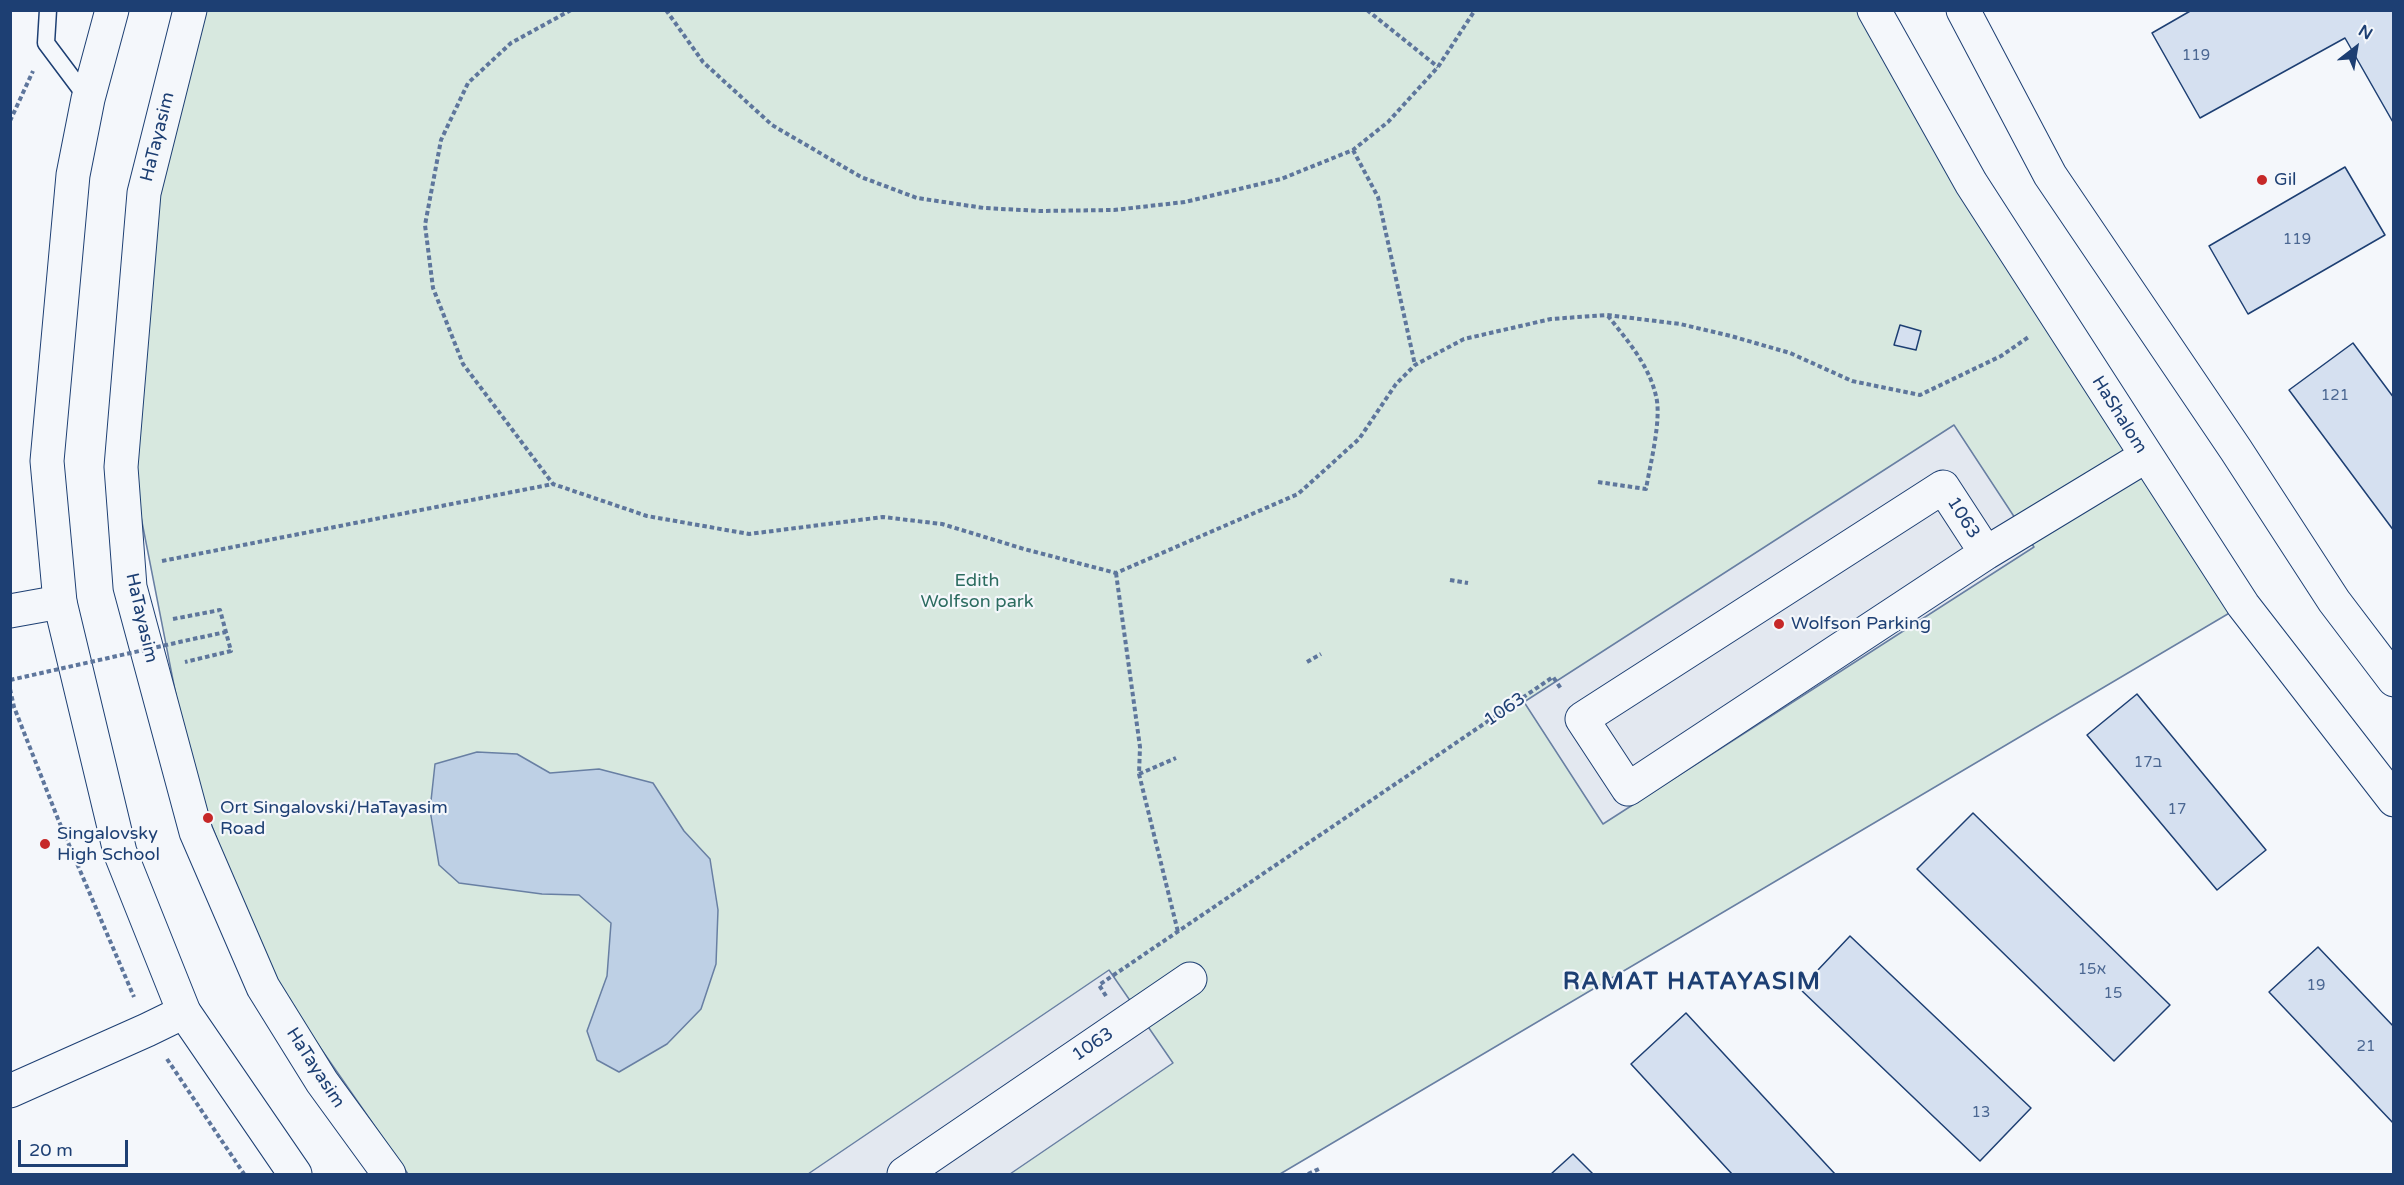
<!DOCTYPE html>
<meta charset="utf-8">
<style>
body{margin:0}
#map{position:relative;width:2404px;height:1185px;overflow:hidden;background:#f4f7fb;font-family:"Varela Round",sans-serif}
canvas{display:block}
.frame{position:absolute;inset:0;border:12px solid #1d3f73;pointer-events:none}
.north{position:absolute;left:2326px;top:18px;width:60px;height:60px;-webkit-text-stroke:4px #f4f7fb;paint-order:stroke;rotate:31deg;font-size:16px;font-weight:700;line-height:24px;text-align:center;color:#1d3f73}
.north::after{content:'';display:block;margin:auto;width:21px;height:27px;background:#1d3f73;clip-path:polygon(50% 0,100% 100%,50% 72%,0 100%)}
.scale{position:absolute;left:18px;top:1140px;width:110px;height:27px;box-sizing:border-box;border:3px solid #1d3f73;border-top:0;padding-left:8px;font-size:18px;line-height:21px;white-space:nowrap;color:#1d3f73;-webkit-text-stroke:4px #f4f7fb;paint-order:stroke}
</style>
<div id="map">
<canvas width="2404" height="1185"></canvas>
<div class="frame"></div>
<div class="north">N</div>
<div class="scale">20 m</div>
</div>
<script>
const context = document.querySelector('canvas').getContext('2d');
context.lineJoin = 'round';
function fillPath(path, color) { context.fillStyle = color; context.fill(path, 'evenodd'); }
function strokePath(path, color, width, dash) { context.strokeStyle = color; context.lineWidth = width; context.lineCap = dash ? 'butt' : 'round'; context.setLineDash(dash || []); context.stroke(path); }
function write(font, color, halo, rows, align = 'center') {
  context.font = font + ' "Varela Round",Heebo,sans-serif'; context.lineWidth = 4.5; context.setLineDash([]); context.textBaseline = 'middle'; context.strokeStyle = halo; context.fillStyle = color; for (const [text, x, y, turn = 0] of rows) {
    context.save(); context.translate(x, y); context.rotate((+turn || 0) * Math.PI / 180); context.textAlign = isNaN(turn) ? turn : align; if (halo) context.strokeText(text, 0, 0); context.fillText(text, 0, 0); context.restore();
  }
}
const green = new Path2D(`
 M 202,11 L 1874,11 L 2243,605 L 1280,1174 L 408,1174 L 269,974 L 191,772 L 133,476 L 158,195 Z`);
fillPath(green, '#d7e8df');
strokePath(green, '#687fa3', 1.5);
const parking = new Path2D(`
 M 1954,425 L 2034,547 L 1603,824 L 1524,702 Z
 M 1109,970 L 1173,1063 L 1010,1174 L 808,1174 Z`);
fillPath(parking, '#e3e8f0');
strokePath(parking, '#687fa3', 1.5);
const water = new Path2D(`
 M 477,752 L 517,754 L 550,773 L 599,769 L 653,783 L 684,831 L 710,859 L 718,910 L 716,964 L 701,1009 L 667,1044 L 619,1072 L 597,1060 L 587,1031 L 607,976 L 611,923 L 579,895 L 542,894 L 459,883 L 439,865 L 430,810 L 435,764 Z`);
fillPath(water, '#bed0e5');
strokePath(water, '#687fa3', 1.5);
const building = new Path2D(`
 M 2192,10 L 2394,10 L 2394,124 L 2345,38 L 2200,118 L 2152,33 Z
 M 2345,167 L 2385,235 L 2248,314 L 2209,246 Z
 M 1900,325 L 1921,331 L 1916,350 L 1894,345 Z
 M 2353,343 L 2394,398 L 2394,531 L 2289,390 Z
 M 2137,694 L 2266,850 L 2217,890 L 2087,735 Z
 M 1973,813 L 2170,1005 L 2114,1061 L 1917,869 Z
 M 1850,936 L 2031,1108 L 1980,1161 L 1800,989 Z
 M 2318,947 L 2394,1027 L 2394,1124 L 2269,992 Z
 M 1686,1013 L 1835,1174 L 1732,1174 L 1631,1064 Z
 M 1573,1154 L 1593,1174 L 1551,1174 Z`);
fillPath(building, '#d5e0f0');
strokePath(building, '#1d3f73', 1.5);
const lane = new Path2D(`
 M 48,10 L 46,43 L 88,99`);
const street = new Path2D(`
 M 1986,553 L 1628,789 L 1582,719 L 1943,487 L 1986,553 L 2146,456
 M 10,611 L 60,602
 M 10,1091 L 147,1030 L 184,1012
 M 904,1174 L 1190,979`);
const secondary = new Path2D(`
 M 112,10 L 88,99 L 73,175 L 47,461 L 60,602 L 120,852 L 184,1012 L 295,1174
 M 190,10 L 144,193 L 121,467 L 130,587 L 196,832 L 263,987 L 322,1082 L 389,1174
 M 1874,10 L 1971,183 L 2243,605 L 2394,800
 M 1963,10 L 2050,175 L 2236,450 L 2334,601 L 2394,680`);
strokePath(lane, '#1d3f73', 19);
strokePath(street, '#1d3f73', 35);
strokePath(secondary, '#1d3f73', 35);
strokePath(new Path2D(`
 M 571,10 L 511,43 L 468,83 L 441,140 L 425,225 L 433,288 L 463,364 L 553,484 L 647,516 L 749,534 L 883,517 L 942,524 L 1024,549 L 1116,573 L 1298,494 L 1359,439 L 1396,384 L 1415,365 L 1464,339 L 1551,319 L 1607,315 L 1680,324 L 1731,336 L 1790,353 L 1852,381 L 1920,395 L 2001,356 L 2030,336
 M 666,10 L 703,62 L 772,125 L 861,177 L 917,198 L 984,208 L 1040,211 L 1114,210 L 1185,202 L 1281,179 L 1353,150 L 1388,122 L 1438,67 L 1475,10
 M 1367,10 L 1438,67
 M 10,121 L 33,71
 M 1353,150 L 1378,197 L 1415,365
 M 1598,482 L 1646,489 C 1650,465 1662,419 1656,396 C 1649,365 1627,340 1608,316
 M 162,561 L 553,484
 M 1116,573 L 1140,747 L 1139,774 L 1178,932
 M 1450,580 L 1468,583
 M 173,619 L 220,610 L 231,651 L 185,662
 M 193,639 L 226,632
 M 1307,662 L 1321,654
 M 10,689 L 14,707 L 58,819 L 134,997
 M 1139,774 L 1176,758
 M 1106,996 L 1099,985 L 1553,677 L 1562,690
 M 167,1059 L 244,1174
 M 1308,1174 L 1321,1168`), '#5e769c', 4, [4.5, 3]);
strokePath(lane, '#f4f7fb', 16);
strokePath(street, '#f4f7fb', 33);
strokePath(secondary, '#f4f7fb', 33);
strokePath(new Path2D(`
 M 10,680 L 193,639`), '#5e769c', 4, [4.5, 3]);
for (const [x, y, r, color] of [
 [2262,180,6,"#c62828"],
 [1779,624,6,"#c62828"],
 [208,818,6,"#c62828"],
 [45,844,6,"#c62828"]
]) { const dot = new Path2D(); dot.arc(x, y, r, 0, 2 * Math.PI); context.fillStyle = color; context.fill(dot); strokePath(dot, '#f4f7fb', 2); }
write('15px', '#4b6792', null, [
 ["119",2196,56],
 ["119",2297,240],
 ["121",2335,396],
 ["17ב",2148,763],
 ["17",2177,810],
 ["15א",2092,970],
 ["19",2316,986],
 ["15",2113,994],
 ["21",2366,1047],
 ["13",1981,1113]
]);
write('18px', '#1d3f73', '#f4f7fb', [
 ["HaTayasim",158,137,-76],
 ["HaShalom",2119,415,58],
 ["1063",1963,518,58],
 ["HaTayasim",141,618,77],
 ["1063",1505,710,-34],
 ["1063",1093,1045,-34],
 ["HaTayasim",315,1068,57]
]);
write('18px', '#1d3f73', '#f4f7fb', [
 ["Gil",2274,180],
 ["Wolfson Parking",1791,624],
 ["Ort Singalovski/HaTayasim",220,808],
 ["Road",220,829],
 ["Singalovsky",57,834],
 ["High School",57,855]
], 'left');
write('18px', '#2c6c60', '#f4f7fb', [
 ["Edith",977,581],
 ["Wolfson park",977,602]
]);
context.letterSpacing = '1.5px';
write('bold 24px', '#1d3f73', '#f4f7fb', [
 ["RAMAT HATAYASIM",1692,983]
]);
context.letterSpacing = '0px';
</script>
